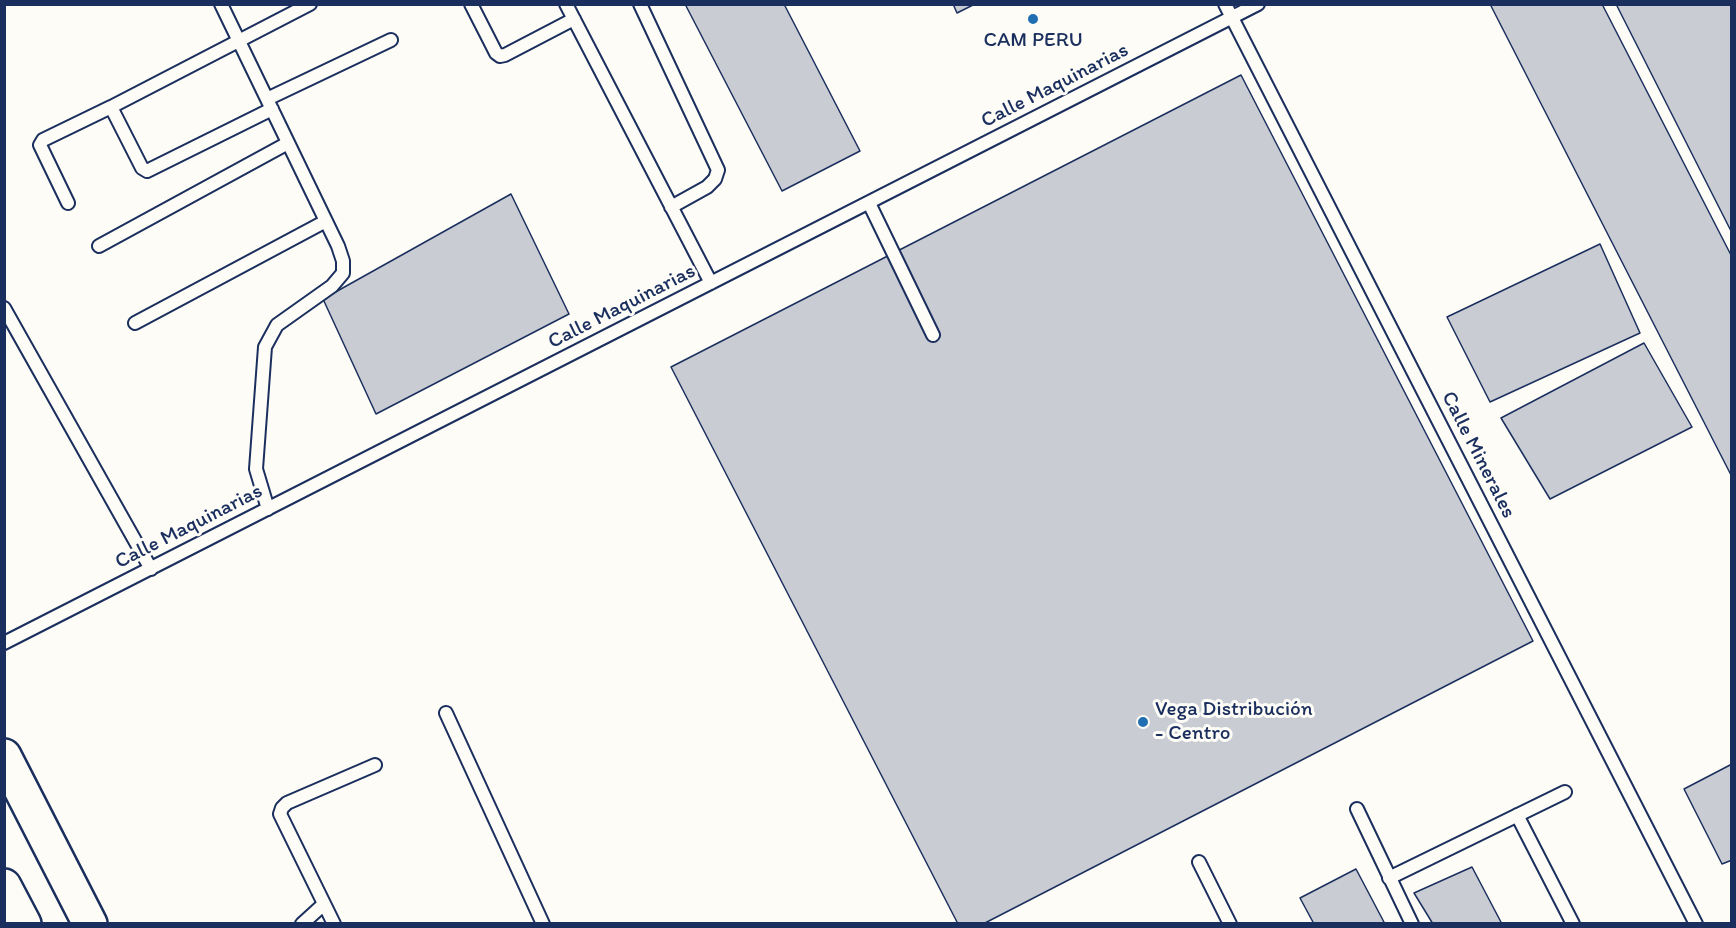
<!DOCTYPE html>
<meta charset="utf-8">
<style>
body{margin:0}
#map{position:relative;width:1736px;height:928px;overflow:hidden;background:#fdfcf7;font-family:Itim,sans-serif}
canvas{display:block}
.frame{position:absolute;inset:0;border:6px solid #1b2f5e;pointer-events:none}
</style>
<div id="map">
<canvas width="1736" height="928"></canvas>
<div class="frame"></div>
</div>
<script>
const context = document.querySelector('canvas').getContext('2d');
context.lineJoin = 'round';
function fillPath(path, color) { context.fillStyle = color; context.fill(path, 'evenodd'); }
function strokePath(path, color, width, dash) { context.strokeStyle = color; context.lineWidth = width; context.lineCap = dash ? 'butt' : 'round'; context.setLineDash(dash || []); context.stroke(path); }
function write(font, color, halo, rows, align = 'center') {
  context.font = font + ' Itim,sans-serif'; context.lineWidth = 6; context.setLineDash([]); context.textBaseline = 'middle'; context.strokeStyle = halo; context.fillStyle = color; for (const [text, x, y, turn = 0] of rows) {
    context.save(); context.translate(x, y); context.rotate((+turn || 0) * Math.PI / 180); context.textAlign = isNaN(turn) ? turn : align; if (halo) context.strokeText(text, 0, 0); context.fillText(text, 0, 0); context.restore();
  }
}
const building = new Path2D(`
 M 685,4 L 784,4 L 860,151 L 782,191 Z
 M 953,4 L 975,4 L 957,13 Z
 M 1490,4 L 1602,4 L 1732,257 L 1732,477 Z
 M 1616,4 L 1732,4 L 1732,233 Z
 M 1241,75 L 1533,641 L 983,924 L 958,924 L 671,367 Z
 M 511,194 L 569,314 L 376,414 L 323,299 Z
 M 1600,244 L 1640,333 L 1490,402 L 1447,317 Z
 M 1644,343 L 1692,427 L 1550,499 L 1501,418 Z
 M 1732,764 L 1732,860 L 1722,864 L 1684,789 Z
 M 1472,867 L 1502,924 L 1433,924 L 1414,893 Z
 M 1356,869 L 1385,924 L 1314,924 L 1300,898 Z`);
fillPath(building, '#c9ccd3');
strokePath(building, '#1b2f5e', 1.5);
const lane = new Path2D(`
 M 221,4 L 338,246 L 343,261 L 343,273 L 332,286 L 277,325 L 265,347 L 256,469 L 268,509
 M 471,4 L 496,53 L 500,56 L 505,55 L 574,19
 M 566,4 L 711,283
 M 640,4 L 718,170 L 715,179 L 707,187 L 671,207
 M 1225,4 L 1696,924
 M 267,99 L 391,40
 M 111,107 L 142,168 L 147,171 L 272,109
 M 68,203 L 40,145 L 43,140 L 111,107 L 310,4
 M 869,203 L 933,335
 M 99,246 L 288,143
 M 4,308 L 151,569
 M 135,323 L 326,221
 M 4,643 L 1258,4
 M 446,713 L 543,924
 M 1357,809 L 1412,924
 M 1517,815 L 1573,924
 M 1199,862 L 1230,924
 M 1389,878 L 1565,792
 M 302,924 L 324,904
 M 334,924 L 280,814 L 282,808 L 287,803 L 375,765`);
const primary = new Path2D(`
 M 4,756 L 90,924
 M 4,886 L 24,924`);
strokePath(lane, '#1b2f5e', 16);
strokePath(primary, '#1b2f5e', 38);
strokePath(lane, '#fdfcf7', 12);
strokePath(primary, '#fdfcf7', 33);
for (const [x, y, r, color] of [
 [1033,19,6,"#1f6fb2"],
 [1143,722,6,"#1f6fb2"]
]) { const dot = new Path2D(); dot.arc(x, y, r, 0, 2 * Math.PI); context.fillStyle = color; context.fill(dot); strokePath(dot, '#fdfcf7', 2); }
write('21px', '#1b2f5e', '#fdfcf7', [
 ["CAM PERU",1033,41],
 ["Vega Distribución",1155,710,"left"],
 ["- Centro",1155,734,"left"]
]);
write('21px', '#1b2f5e', '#fdfcf7', [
 ["Calle Maquinarias",1055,86,-27],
 ["Calle Maquinarias",622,307,-27],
 ["Calle Minerales",1478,455,63],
 ["Calle Maquinarias",189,527,-27]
]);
</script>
